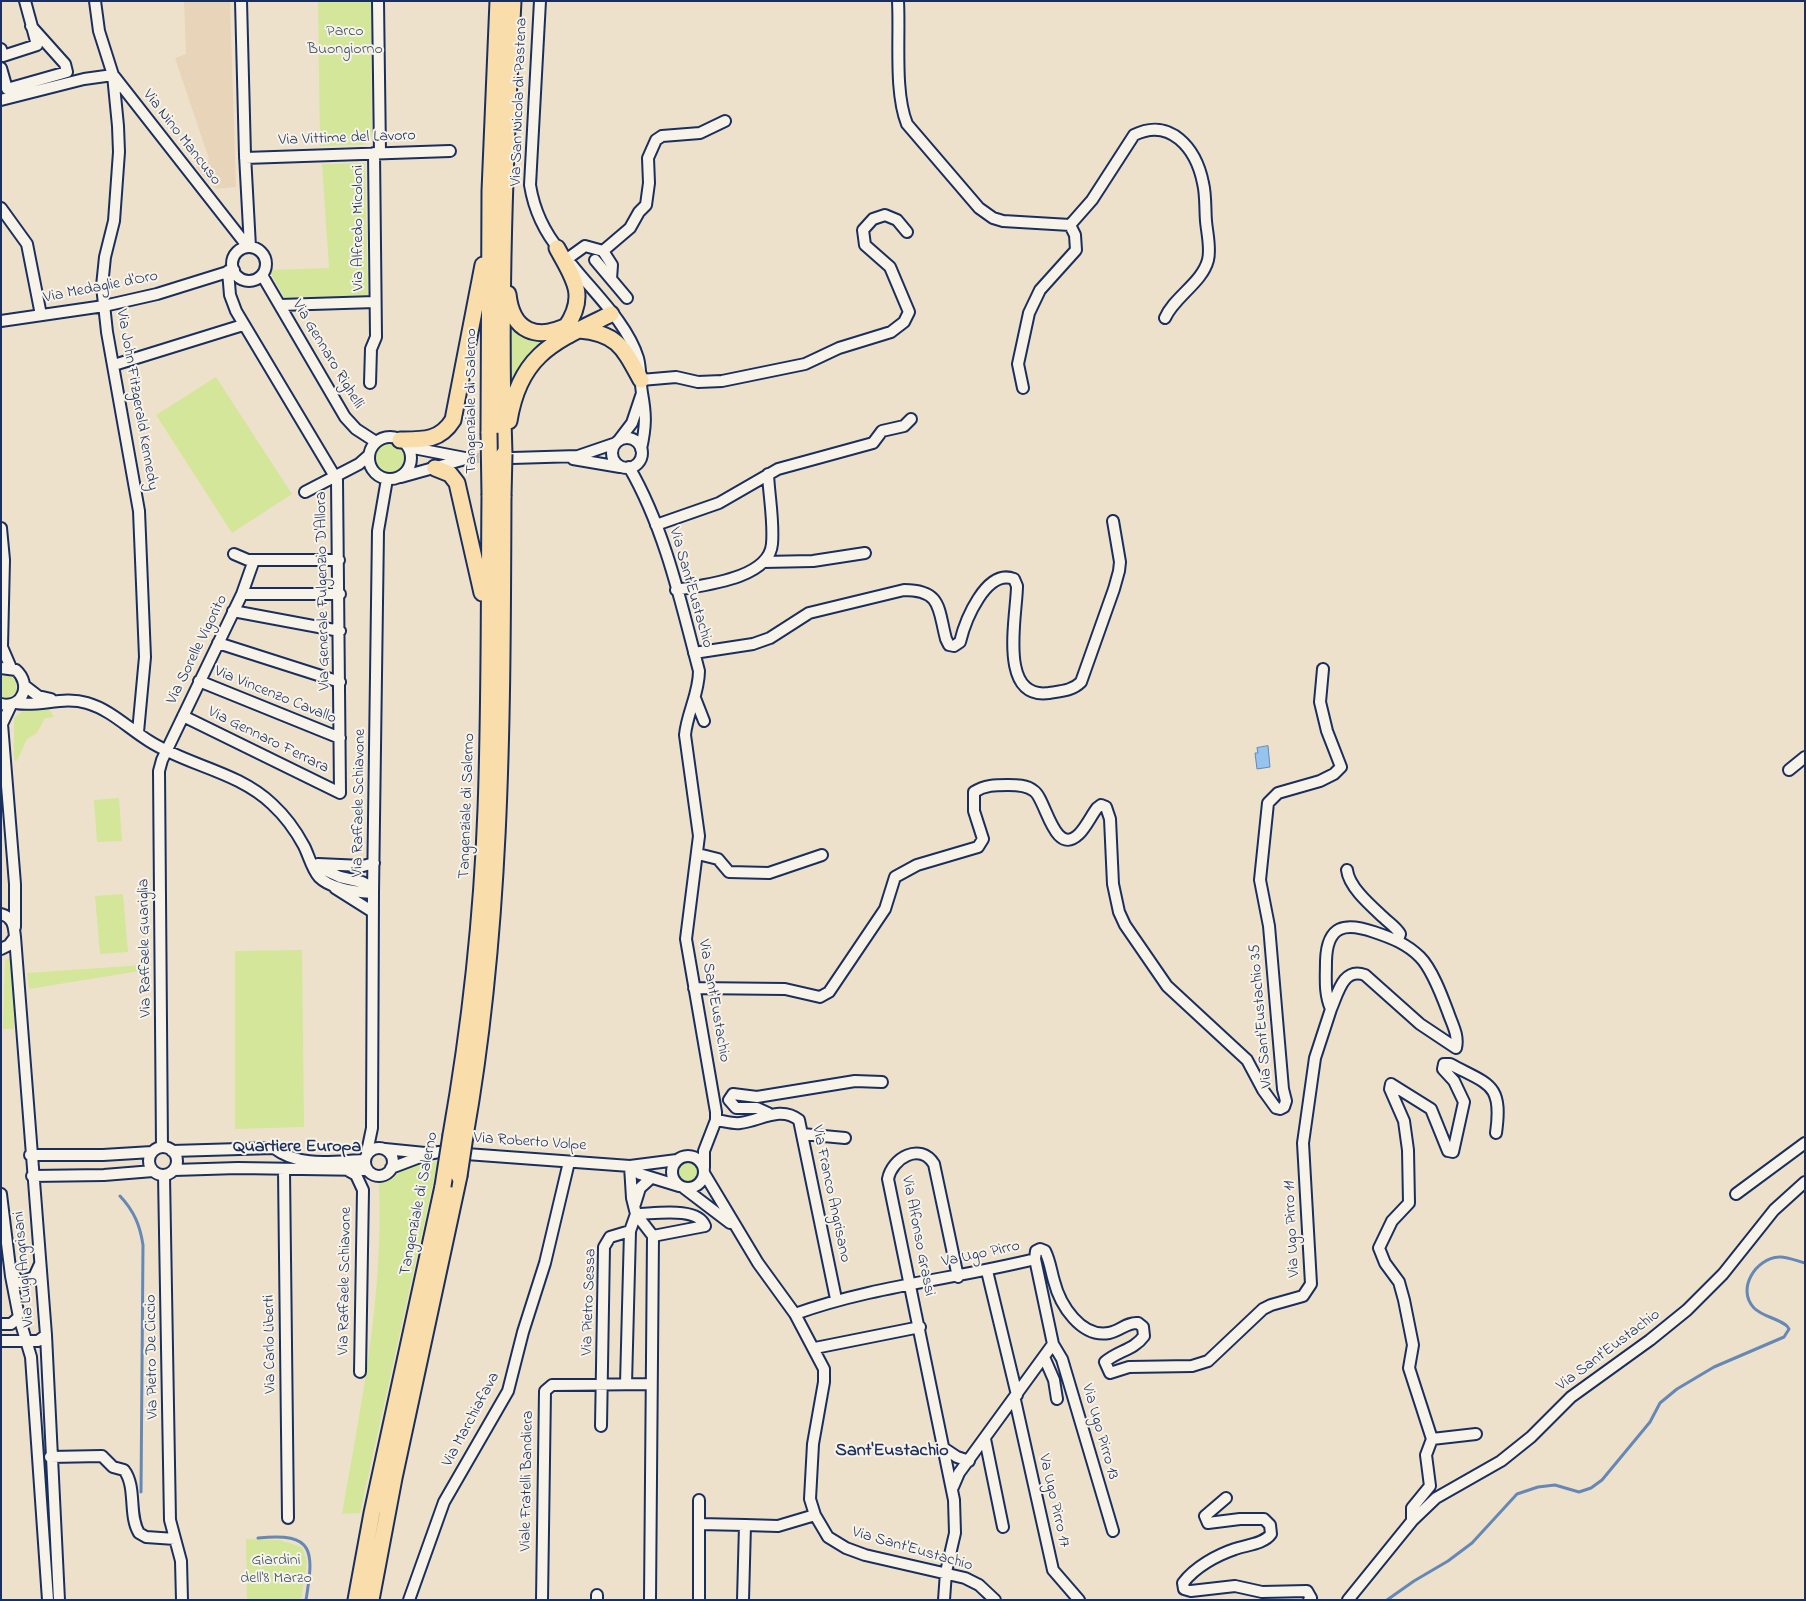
<!DOCTYPE html>
<style>
body{margin:0}
#map{position:relative;width:1806px;height:1601px;overflow:hidden;background:#eee1cc;font-family:"Indie Flower",sans-serif}
canvas{display:block}
.frame{position:absolute;inset:0;border:2px solid #1b2f5e;pointer-events:none}
</style>
<div id="map">
<canvas width="1806" height="1601"></canvas>
<div class="frame"></div>
</div>
<script>
const context = document.querySelector('canvas').getContext('2d');
context.lineJoin = 'round';
function fillPath(path, color) { context.fillStyle = color; context.fill(path, 'evenodd'); }
function strokePath(path, color, width, dash) { context.strokeStyle = color; context.lineWidth = width; context.lineCap = dash ? 'butt' : 'round'; context.setLineDash(dash || []); context.stroke(path); }
function write(font, color, halo, rows, align = 'center') {
  context.font = font + ' "Indie Flower",sans-serif'; context.lineWidth = 4; context.setLineDash([]); context.textBaseline = 'middle'; context.strokeStyle = halo; context.fillStyle = color; for (const [text, x, y, turn = 0] of rows) {
    context.save(); context.translate(x, y); context.rotate((+turn || 0) * Math.PI / 180); context.textAlign = isNaN(turn) ? turn : align; if (halo) context.strokeText(text, 0, 0); context.fillText(text, 0, 0); context.restore();
  }
}
fillPath(new Path2D(`
 M 184,1 L 230,1 L 236,187 L 216,189 L 196,167 L 209,159 L 175,58 L 186,54 Z`), '#e8d4b8');
fillPath(new Path2D(`
 M 318,1 L 371,1 L 372,137 L 363,145 L 320,146 Z
 M 365,163 L 368,295 L 285,299 L 269,270 L 329,268 L 322,164 Z
 M 509,317 L 560,336 L 509,395 Z
 M 216,377 L 292,494 L 232,533 L 156,415 Z
 M374 458a15 15 0 1 1 30 0a15 15 0 1 1-30 0Z
 M 9,675 L 17,682 L 16,692 L 7,698 L 2,698 L 1,676 Z
 M 49,709 L 54,717 L 45,718 L 37,733 L 27,739 L 17,761 L 14,760 L 14,718 L 24,710 Z
 M 119,798 L 122,841 L 97,842 L 94,800 Z
 M 123,894 L 128,952 L 100,954 L 95,896 Z
 M 302,950 L 304,1127 L 235,1129 L 235,951 Z
 M 9,958 L 13,961 L 14,1029 L 3,1029 L 5,961 Z
 M 143,965 L 146,970 L 29,989 L 27,973 Z
 M 438,1161 L 360,1513 L 342,1514 C 361,1405 384,1294 379,1183 L 394,1177 L 406,1166 Z
 M679 1172a10 10 0 1 1 20 0a10 10 0 1 1-20 0Z
 M 246,1539 L 280,1540 L 302,1547 L 307,1561 L 301,1600 L 247,1600 Z`), '#d3e69a');
const water = new Path2D(`
 M 1268,746 L 1270,767 L 1257,769 L 1255,753 L 1258,753 L 1257,748 Z`);
fillPath(water, '#96c3f0');
strokePath(water, '#6588b6', 1);
strokePath(new Path2D(`
 M 120,1196 C 134,1211 140,1225 143,1245 L 141,1492
 M 258,1538 C 315,1532 314,1551 306,1600
 M 1387,1600 L 1414,1581 L 1448,1561 L 1472,1543 L 1517,1494 L 1538,1487 L 1555,1485 L 1579,1492 L 1591,1488 L 1602,1480 L 1650,1422 L 1660,1403 L 1677,1389 L 1714,1367 L 1784,1337 L 1789,1329 L 1787,1326 C 1778,1318 1763,1317 1754,1308 C 1736,1289 1756,1258 1779,1257 C 1786,1256 1797,1261 1805,1263`), '#6588b6', 3);
strokePath(new Path2D(`
 M 469,458 L 494,458`), '#c4bdb6', 10, [10, 5]);
const minor = new Path2D(`
 M 95,1 L 99,31 L 113,75 L 118,126 L 119,152 L 114,221 L 105,257 L 102,286 L 107,332 L 139,511 L 145,657 L 138,732
 M 241,1 L 245,155 L 250,247
 M 378,1 L 380,153
 M 540,1 L 530,185 C 534,210 545,233 561,252
 M 898,1 C 900,37 894,92 907,124 L 979,208 L 993,218 L 1003,221 L 1070,225 L 1092,200 L 1134,135 C 1170,117 1196,148 1203,183 C 1206,195 1205,209 1206,221 C 1207,233 1211,248 1208,260 C 1202,283 1174,297 1165,318
 M 1,49 L 3,56 L 37,45 L 25,1
 M 1,68 L 7,89 L 67,72 L 65,64 L 31,26
 M 114,76 L 248,247
 M 1,100 L 84,79 L 113,75
 M 245,158 L 450,151
 M 1,208 L 27,244 L 41,315
 M232 264a17 17 0 1 1 34 0a17 17 0 1 1-34 0Z
 M 603,251 L 612,265 L 611,279
 M 567,259 L 585,246 L 603,251 L 630,228 L 639,212 L 646,205 L 649,183 L 648,158 L 656,140 L 662,136 L 700,133 L 725,121
 M 595,260 L 627,298
 M 572,265 C 595,294 627,323 638,358 C 641,369 640,381 642,393 C 646,415 646,426 641,449
 M 262,275 L 345,417 L 356,429 L 376,442
 M 280,305 L 375,302
 M 1,321 L 104,306 L 157,294 L 234,270
 M 114,365 L 243,325
 M 641,380 L 676,377 L 698,382 L 722,381 L 805,364 L 839,348 L 891,332 L 904,322 L 909,312 L 890,267 L 865,245 L 863,230 L 873,219 L 885,215 L 897,220 L 907,232
 M 370,383 L 371,349 L 376,337 L 374,153
 M 1023,388 L 1018,364 L 1029,313 L 1040,290 L 1076,250 L 1075,235 L 1070,225
 M369 458a21 21 0 1 1 42 0a21 21 0 1 1-42 0Z
 M612 453a15 15 0 1 1 30 0a15 15 0 1 1-30 0Z
 M 619,440 L 632,423 L 642,393
 M 408,447 L 465,458
 M 512,458 L 578,456 L 616,443
 M 573,459 L 620,467
 M 629,467 C 665,529 681,603 699,671 C 699,694 687,713 685,735 L 699,836 L 686,939 L 716,1112 L 716,1120 L 704,1151 L 704,1168
 M 401,477 L 469,458
 M 305,492 L 359,464 L 368,456
 M 656,525 L 719,503 L 778,469 L 873,443 L 882,431 L 904,426 L 911,419
 M 1,528 L 4,560 L 2,647 L 11,668
 M 234,554 L 248,560 L 254,560
 M 763,562 L 813,561 L 865,553
 M 676,590 C 703,585 769,579 772,544 C 774,521 769,496 768,474
 M 242,594 L 340,594
 M 233,611 L 340,631
 M 218,643 L 340,682
 M 694,653 L 753,644 L 770,638 L 809,613 L 904,590 C 942,590 938,609 946,639 L 949,645 L 954,646 L 960,642 C 965,621 986,568 1014,579 L 1017,586 C 1017,614 997,700 1049,693 C 1061,691 1072,691 1081,682 L 1114,589 L 1119,571 L 1120,562 L 1113,521
 M 1,668 L 16,670 C 32,684 23,709 1,704
 M 199,681 L 340,738
 M 25,686 L 38,696 L 51,699
 M 695,698 L 704,721
 M 16,703 C 40,707 63,696 87,703 C 111,710 128,728 149,741 C 188,766 237,771 272,804 C 285,816 296,831 304,846 C 309,856 312,869 319,877 C 331,889 356,892 373,893
 M 11,705 L 2,724 L 15,884 L 15,927
 M 183,716 L 340,793 L 337,480 L 236,311 L 230,295 L 228,271
 M 1789,770 L 1805,757
 M 698,854 L 718,859 L 729,872 L 769,873 L 822,855
 M 312,864 L 340,877 L 362,882 L 373,888
 M 318,864 L 363,866 L 374,863
 M 1347,870 C 1349,887 1370,905 1383,917 C 1389,923 1396,927 1400,934 L 1398,940
 M 335,888 L 373,912
 M 1,914 C 13,917 14,926 15,937 L 9,945 L 1,949
 M 15,937 L 46,1335 L 59,1600
 M 694,988 L 785,989 L 820,997 L 829,992 L 885,909 L 895,877 L 917,865 L 978,847 L 983,839 L 974,811 L 974,792 C 985,785 995,785 1008,785 C 1016,785 1027,785 1034,791 C 1046,799 1054,858 1079,834 C 1086,827 1091,816 1097,808 L 1101,805 L 1106,807 L 1110,819 L 1113,884 L 1119,912 L 1125,925 L 1167,986 L 1247,1060 L 1263,1090 L 1276,1108 L 1280,1109 L 1284,1107 L 1286,1101 L 1283,1089 L 1269,926 L 1260,880 L 1268,803 L 1278,793 L 1320,781 L 1334,774 L 1341,767 L 1327,731 L 1320,702 L 1323,669
 M 768,1113 L 757,1108 L 736,1108 L 729,1100 L 733,1094 L 757,1097 L 855,1081 L 882,1082
 M 716,1120 C 724,1121 732,1124 740,1123 C 760,1121 780,1105 799,1120 L 836,1299
 M 802,1134 L 845,1138
 M149 1161a14 14 0 1 1 28 0a14 14 0 1 1-28 0Z
 M 162,1147 L 159,771 L 162,760 L 242,594 L 254,560 L 339,560
 M365 1162a14 14 0 1 1 28 0a14 14 0 1 1-28 0Z
 M 385,1149 L 425,1153
 M 172,1151 L 274,1148 C 300,1168 334,1161 364,1160
 M 367,1152 L 372,1128 L 373,893 L 378,531 L 387,479
 M 30,1155 L 103,1155 L 152,1152
 M672 1172a16 16 0 1 1 32 0a16 16 0 1 1-32 0Z
 M 630,1166 L 640,1174 L 679,1186
 M 391,1168 L 428,1154 L 439,1152 L 630,1166 L 677,1160
 M 174,1170 L 238,1168 L 367,1170
 M 284,1170 L 288,1518
 M 347,1170 L 356,1175 L 363,1190 L 360,1372
 M 704,1173 L 758,1263 L 795,1314 L 824,1369 L 824,1382 L 813,1444 L 810,1499 L 815,1515 L 828,1537 L 846,1548 L 865,1555 L 965,1578 L 979,1585 L 995,1600
 M 164,1175 L 170,1520 L 181,1561 L 182,1600
 M 32,1176 L 104,1175 L 153,1171
 M 684,1188 L 730,1223
 M 1,1194 L 11,1276 L 19,1317 L 31,1357 L 48,1600
 M 1736,1194 L 1805,1143
 M 635,1204 L 640,1188 L 651,1178
 M 636,1214 L 653,1236 L 650,1600
 M 636,1214 C 653,1214 698,1206 705,1226 L 653,1236
 M 1035,1259 L 1036,1251 L 1040,1249 L 1045,1251 C 1050,1261 1051,1271 1054,1281 C 1060,1305 1081,1338 1109,1333 C 1120,1331 1127,1322 1138,1323 L 1143,1327 L 1144,1336 C 1134,1350 1117,1351 1105,1362 L 1110,1373 L 1129,1367 L 1192,1366 L 1208,1361 L 1263,1309 L 1271,1305 L 1303,1296 L 1311,1284 L 1303,1143 L 1315,1058 L 1331,1009 C 1324,993 1326,978 1326,961 C 1327,925 1345,922 1374,932 C 1392,938 1407,944 1420,957 C 1432,969 1442,996 1448,1012 C 1452,1024 1459,1035 1456,1048 L 1420,1024 L 1365,975 C 1343,967 1338,993 1331,1009
 M 12,1271 L 18,1281 L 24,1281 L 34,1277 L 40,1264
 M 987,1271 L 1017,1395
 M 795,1314 C 872,1286 955,1279 1035,1259 L 1053,1344 L 959,1473 L 953,1487
 M 1,1324 L 11,1324 L 19,1317
 M 1,1341 L 38,1341 L 46,1335
 M 1053,1344 L 1062,1359 L 1113,1531
 M 815,1348 L 920,1327
 M 1044,1357 L 1054,1380 L 1057,1399
 M 626,1384 L 630,1231
 M 1015,1400 L 1053,1570 L 1079,1600
 M 601,1426 L 604,1247 L 610,1237 L 630,1231 L 636,1214 L 632,1198 L 630,1166
 M 985,1439 L 1003,1527
 M 1432,1439 L 1476,1434
 M 945,1449 L 957,1457 L 969,1461
 M 50,1457 L 102,1456 L 113,1467 L 124,1470 C 137,1487 128,1515 139,1533 L 146,1537 L 175,1539
 M 1226,1498 L 1205,1516 L 1208,1523 L 1240,1519 L 1264,1519 L 1270,1525 L 1271,1534 C 1264,1544 1246,1545 1235,1549 C 1217,1555 1195,1567 1183,1583 L 1184,1589 L 1191,1591 L 1235,1586 L 1262,1592 L 1307,1591 L 1311,1598 L 1309,1600
 M 1412,1521 L 1412,1508 L 1430,1486 L 1426,1455 L 1432,1439 L 1409,1368 L 1413,1345 L 1404,1300 L 1399,1282 L 1385,1263 L 1379,1248 L 1392,1221 L 1409,1203 L 1408,1150 L 1404,1121 L 1390,1089 L 1391,1084 L 1431,1109 L 1448,1151 L 1453,1152 L 1464,1102 L 1454,1081 L 1443,1069 L 1444,1064 L 1450,1064 C 1489,1085 1503,1083 1496,1133
 M 699,1524 L 745,1525
 M 597,1595 L 597,1600
 M 409,1600 L 444,1502 L 508,1391 L 523,1332 L 545,1263 L 569,1162
 M 542,1600 L 545,1391 L 552,1385 L 651,1384
 M 699,1600 L 699,1500
 M 743,1600 L 745,1525 L 778,1526 L 815,1515
 M 944,1600 L 946,1572 L 955,1533 L 954,1500 L 888,1179 C 892,1158 920,1142 934,1164 L 958,1277
 M 1348,1600 L 1412,1521 L 1436,1498 L 1501,1461 L 1531,1437 L 1571,1397 L 1650,1340 L 1687,1310 L 1723,1274 L 1774,1210 L 1805,1182`);
const highway = new Path2D(`
 M 557,248 C 573,278 588,295 566,327
 M 508,294 C 512,332 537,341 569,325
 M 579,330 C 618,333 624,349 641,380
 M 509,421 C 520,353 556,341 611,314
 M 489,433 L 490,191 L 498,1
 M 400,440 C 423,440 440,441 453,420 L 483,265
 M 504,454 C 499,303 505,152 513,1
 M 435,468 L 450,474 L 457,483 L 482,593
 M 451,1135 C 470,1027 482,918 486,809 C 490,704 489,600 490,495
 M 465,1136 C 503,922 502,712 503,496
 M 356,1600 L 372,1513 L 443,1186
 M 371,1600 L 394,1478 L 459,1176`);
strokePath(minor, '#1b2f5e', 14);
strokePath(highway, '#1b2f5e', 19);
strokePath(minor, '#f7f3e8', 10);
strokePath(highway, '#f9deab', 15);
const highwayBridge = new Path2D(`
 M 489,433 L 490,495
 M 503,496 L 504,454
 M 459,1176 L 465,1136
 M 443,1186 L 451,1135`);
strokePath(highwayBridge, '#1b2f5e', 19, []);
strokePath(highwayBridge, '#f9deab', 15);
write('16px', '#40546a', '#f7f3e8', [
 ["Parco",345,32],
 ["Buongiorno",345,50],
 ["Giardini",276,1561],
 ["dell'8 Marzo",276,1579]
]);
write('16px', '#1b2f5e', '#f7f3e8', [
 ["Via San Nicola di Pastena",520,102,-88],
 ["Via Nino Mancuso",181,138,52],
 ["Via Vittime del Lavoro",347,139,-2],
 ["Via Alfredo Micoloni",359,228,-90],
 ["Via Medaglie d'Oro",101,288,-11],
 ["Via Gennaro Righelli",327,355,59],
 ["Via John Fitzgerald Kennedy",136,400,80],
 ["Tangenziale di Salerno",472,401,-90],
 ["Via Sant'Eustachio",690,588,74],
 ["Via Generale Fulgenzio D'Allora",324,591,-91],
 ["Via Sorelle Vigorito",198,650,-64],
 ["Via Vincenzo Cavallo",275,696,22],
 ["Via Gennaro Ferrara",268,741,26],
 ["Via Raffaele Schiavone",360,803,-89],
 ["Tangenziale di Salerno",468,806,-88],
 ["Via Raffaele Guariglia",146,948,-91],
 ["Via Sant'Eustachio",713,1001,80],
 ["Via Sant'Eustachio 35",1262,1016,-95],
 ["Via Roberto Volpe",530,1143,4],
 ["Via Franco Angrisano",830,1194,78],
 ["Tangenziale di Salerno",420,1204,-79],
 ["Via Ugo Pirro 11",1293,1229,-93],
 ["Via Alfonso Grassi",917,1236,79],
 ["Va Ugo Pirro",981,1255,-12],
 ["Via Luigi Angrisani",25,1269,-95],
 ["Via Raffaele Schiavone",346,1281,-89],
 ["Via Pietro Sessa",590,1302,-88],
 ["Via Carlo Liberti",271,1344,-91],
 ["Via Sant'Eustachio",1609,1351,-37],
 ["Via Pietro De Ciccio",153,1357,-91],
 ["Via Marchiafava",472,1420,-62],
 ["Via Ugo Pirro 13",1099,1432,74],
 ["Viale Fratelli Bandiera",528,1481,-89],
 ["Va Ugo Pirro 17",1053,1501,77],
 ["Via Sant'Eustachio",912,1550,16]
]);
write('bold 18px', '#1b2f5e', '#f7f3e8', [
 ["Quartiere Europa",297,1148],
 ["Sant'Eustachio",892,1452]
]);
</script>
